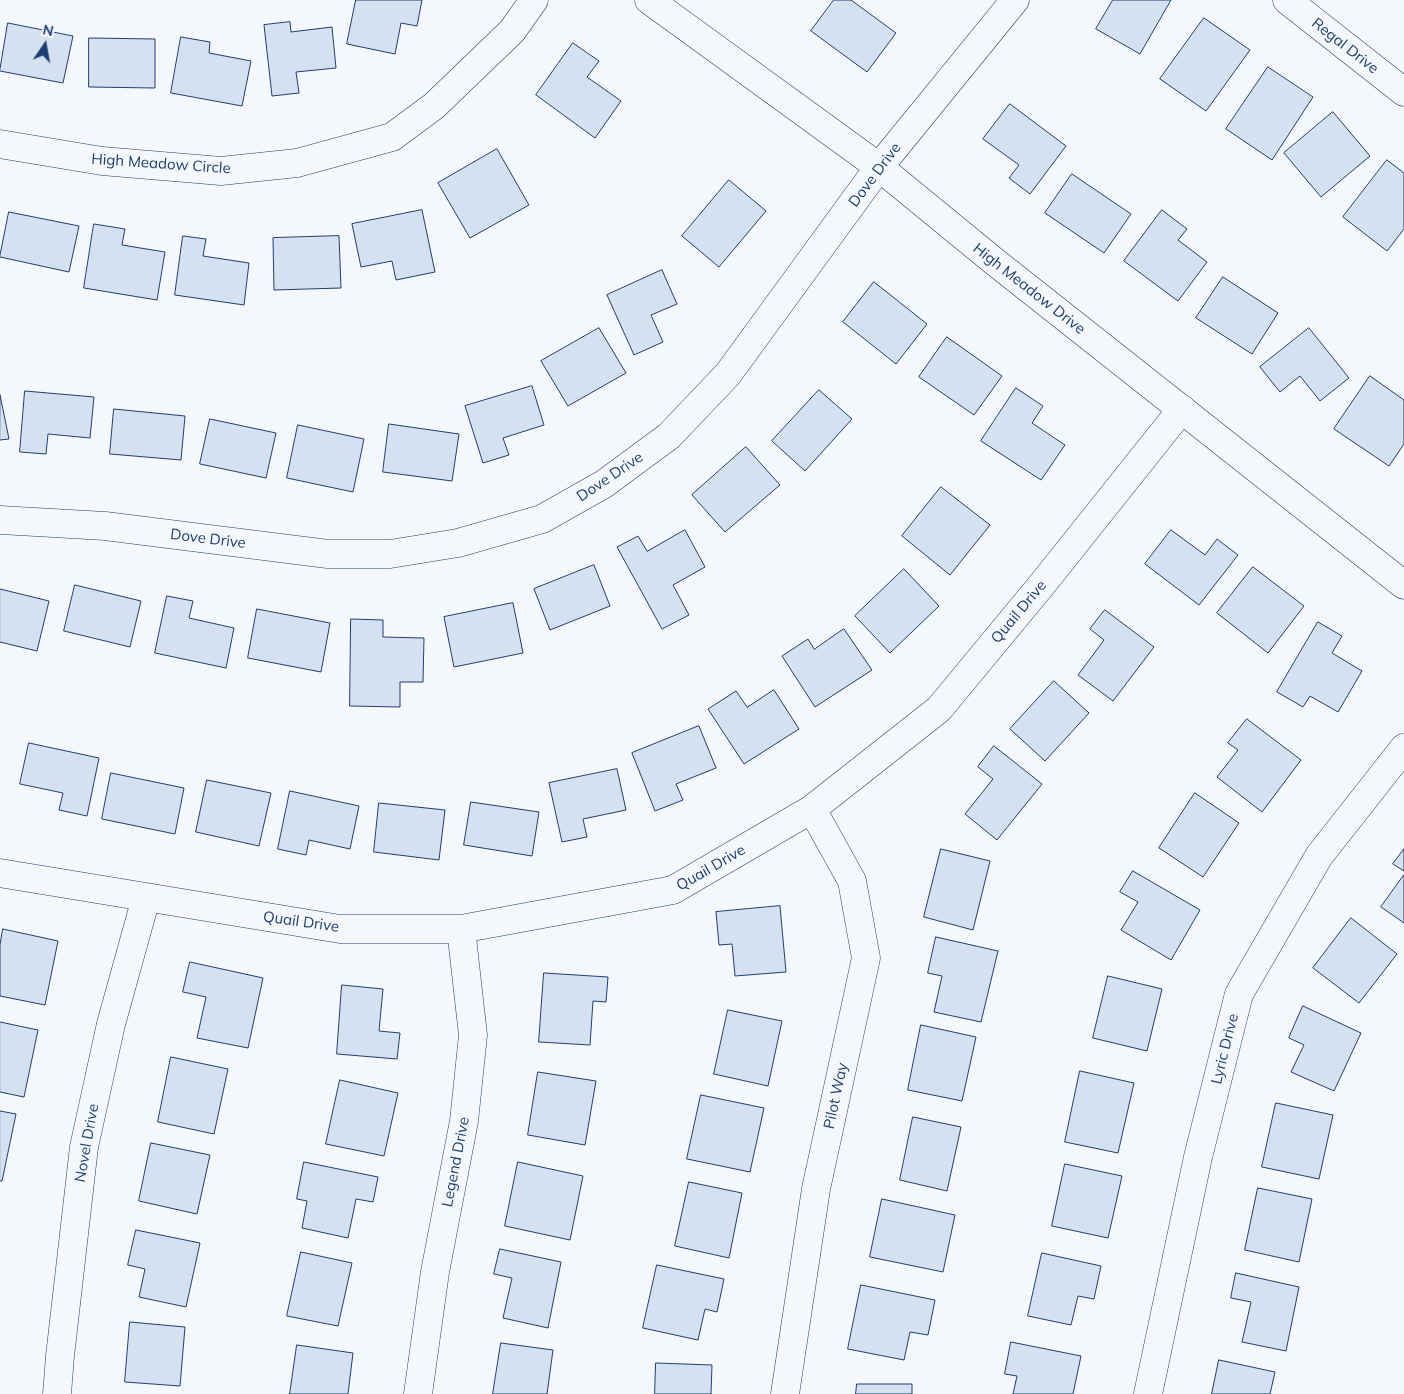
<!DOCTYPE html>
<style>
body{margin:0}
#map{position:relative;width:1404px;height:1394px;overflow:hidden;background:#f4f7fb;font-family:Mulish,sans-serif}
canvas{display:block}
.north{position:absolute;left:20px;top:20px;width:50px;height:50px;-webkit-text-stroke:4px #f4f7fb;paint-order:stroke;rotate:12deg;font-size:14px;font-weight:700;line-height:20px;text-align:center;color:#1d3f73}
.north::after{content:'';display:block;margin:auto;width:18px;height:22px;background:#1d3f73;clip-path:polygon(50% 0,100% 100%,50% 72%,0 100%)}
</style>
<div id="map">
<canvas width="1404" height="1394"></canvas>
<div class="north">N</div>
</div>
<script>
const context = document.querySelector('canvas').getContext('2d');
context.lineJoin = 'round';
function fillPath(path, color) { context.fillStyle = color; context.fill(path, 'evenodd'); }
function strokePath(path, color, width, dash) { context.strokeStyle = color; context.lineWidth = width; context.lineCap = dash ? 'butt' : 'round'; context.setLineDash(dash || []); context.stroke(path); }
function write(font, color, halo, rows, align = 'center') {
  context.font = font + ' Mulish,sans-serif'; context.lineWidth = 4; context.setLineDash([]); context.textBaseline = 'middle'; context.strokeStyle = halo; context.fillStyle = color; for (const [text, x, y, turn = 0] of rows) {
    context.save(); context.translate(x, y); context.rotate((+turn || 0) * Math.PI / 180); context.textAlign = isNaN(turn) ? turn : align; if (halo) context.strokeText(text, 0, 0); context.fillText(text, 0, 0); context.restore();
  }
}
const building = new Path2D(`
 M 356,0 L 422,0 L 417,26 L 401,23 L 395,54 L 347,44 Z
 M 834,0 L 851,0 L 896,33 L 867,72 L 811,31 Z
 M 1113,0 L 1171,0 L 1140,54 L 1096,29 Z
 M 1204,18 L 1250,50 L 1206,111 L 1160,79 Z
 M 290,22 L 291,32 L 332,27 L 336,68 L 296,72 L 299,93 L 272,96 L 264,25 Z
 M 8,23 L 73,36 L 63,83 L 0,71 Z
 M 181,37 L 210,42 L 209,53 L 251,61 L 242,106 L 171,93 Z
 M 89,38 L 155,39 L 155,88 L 89,87 Z
 M 573,43 L 599,61 L 587,77 L 621,101 L 595,138 L 536,95 Z
 M 1268,67 L 1313,97 L 1272,160 L 1226,129 Z
 M 1010,104 L 1066,146 L 1030,194 L 1009,178 L 1019,165 L 983,139 Z
 M 1333,112 L 1370,156 L 1321,197 L 1284,153 Z
 M 497,149 L 529,205 L 470,238 L 438,183 Z
 M 1387,160 L 1404,173 L 1404,229 L 1387,251 L 1343,217 Z
 M 1072,174 L 1131,214 L 1104,253 L 1045,213 Z
 M 729,180 L 766,211 L 719,267 L 682,236 Z
 M 422,210 L 435,272 L 396,280 L 392,261 L 361,267 L 352,224 Z
 M 1162,210 L 1187,229 L 1178,240 L 1207,262 L 1178,301 L 1124,261 Z
 M 9,212 L 79,226 L 69,272 L 0,257 Z
 M 94,224 L 125,229 L 122,245 L 165,252 L 157,300 L 84,288 Z
 M 183,236 L 206,239 L 203,256 L 249,263 L 244,305 L 175,295 Z
 M 339,236 L 341,288 L 274,290 L 273,238 Z
 M 662,270 L 677,304 L 651,315 L 663,342 L 634,355 L 607,295 Z
 M 1223,277 L 1278,313 L 1252,354 L 1196,318 Z
 M 874,282 L 927,324 L 896,364 L 843,322 Z
 M 599,328 L 626,373 L 568,406 L 541,361 Z
 M 1309,328 L 1349,378 L 1320,401 L 1300,376 L 1280,392 L 1260,367 Z
 M 947,337 L 1002,376 L 974,415 L 919,377 Z
 M 1370,376 L 1404,400 L 1404,444 L 1389,466 L 1334,429 Z
 M 532,386 L 544,425 L 503,438 L 509,455 L 483,463 L 465,406 Z
 M 1016,388 L 1043,406 L 1032,423 L 1065,445 L 1041,480 L 981,441 Z
 M 819,390 L 852,419 L 805,471 L 772,441 Z
 M 25,391 L 94,397 L 90,438 L 48,434 L 46,454 L 20,452 Z
 M 0,395 L 9,439 L 0,440 Z
 M 114,409 L 185,416 L 181,460 L 110,454 Z
 M 210,419 L 276,433 L 266,478 L 200,464 Z
 M 389,424 L 459,434 L 452,481 L 383,472 Z
 M 298,425 L 364,439 L 353,492 L 287,478 Z
 M 746,447 L 780,485 L 725,532 L 692,495 Z
 M 941,487 L 990,525 L 950,575 L 902,536 Z
 M 685,530 L 705,567 L 673,585 L 689,615 L 662,629 L 617,547 L 638,536 L 647,551 Z
 M 1171,530 L 1205,555 L 1217,539 L 1238,555 L 1199,605 L 1145,564 Z
 M 594,565 L 610,606 L 550,630 L 534,589 Z
 M 1253,567 L 1304,606 L 1268,653 L 1217,613 Z
 M 904,569 L 939,606 L 890,653 L 855,616 Z
 M 75,585 L 141,601 L 130,647 L 64,631 Z
 M 0,589 L 49,601 L 37,651 L 0,642 Z
 M 167,596 L 193,601 L 189,618 L 234,628 L 226,668 L 155,653 Z
 M 513,603 L 523,653 L 454,667 L 444,617 Z
 M 257,609 L 330,623 L 321,672 L 248,658 Z
 M 1105,610 L 1154,647 L 1113,701 L 1078,675 L 1104,640 L 1090,629 Z
 M 351,619 L 383,620 L 383,637 L 424,638 L 423,682 L 400,682 L 400,707 L 350,706 Z
 M 1318,622 L 1342,636 L 1332,653 L 1362,671 L 1338,712 L 1310,696 L 1303,707 L 1277,692 Z
 M 844,629 L 872,670 L 815,707 L 782,656 L 808,639 L 814,649 Z
 M 1054,681 L 1089,713 L 1045,761 L 1010,729 Z
 M 774,690 L 799,729 L 744,764 L 708,709 L 736,691 L 747,707 Z
 M 1247,719 L 1301,760 L 1262,812 L 1217,777 L 1238,750 L 1228,743 Z
 M 699,726 L 716,768 L 676,784 L 683,800 L 655,811 L 632,753 Z
 M 29,743 L 99,758 L 87,816 L 59,810 L 63,793 L 20,784 Z
 M 994,746 L 1042,784 L 997,840 L 965,814 L 993,779 L 978,767 Z
 M 617,769 L 626,810 L 583,819 L 587,837 L 562,842 L 549,783 Z
 M 111,773 L 184,788 L 175,834 L 102,819 Z
 M 207,780 L 271,793 L 259,846 L 196,832 Z
 M 290,791 L 359,806 L 350,849 L 309,840 L 306,855 L 278,849 Z
 M 1195,793 L 1239,823 L 1203,877 L 1159,848 Z
 M 471,802 L 539,812 L 532,856 L 464,845 Z
 M 379,803 L 445,810 L 439,860 L 374,852 Z
 M 941,849 L 990,861 L 973,930 L 924,917 Z
 M 1404,849 L 1404,871 L 1393,864 Z
 M 1133,871 L 1200,910 L 1171,960 L 1121,930 L 1138,902 L 1120,892 Z
 M 1404,875 L 1404,923 L 1381,907 Z
 M 780,906 L 786,972 L 735,976 L 732,944 L 719,945 L 716,912 Z
 M 1351,918 L 1397,954 L 1359,1003 L 1313,968 Z
 M 3,929 L 58,941 L 45,1005 L 0,996 L 0,945 Z
 M 936,937 L 998,951 L 981,1022 L 934,1012 L 942,976 L 928,973 Z
 M 190,962 L 263,978 L 248,1048 L 197,1038 L 206,997 L 183,992 Z
 M 544,973 L 608,977 L 606,1002 L 593,1001 L 590,1045 L 539,1042 Z
 M 1108,976 L 1162,989 L 1147,1051 L 1093,1038 Z
 M 342,985 L 383,989 L 379,1031 L 400,1033 L 397,1059 L 337,1054 Z
 M 1303,1006 L 1361,1033 L 1334,1091 L 1291,1072 L 1304,1045 L 1289,1038 Z
 M 728,1010 L 782,1021 L 768,1086 L 714,1074 Z
 M 0,1022 L 38,1030 L 24,1097 L 0,1092 Z
 M 921,1025 L 976,1037 L 962,1101 L 908,1090 Z
 M 171,1057 L 228,1069 L 214,1134 L 158,1122 Z
 M 1080,1071 L 1134,1083 L 1118,1153 L 1065,1142 Z
 M 538,1072 L 596,1081 L 585,1145 L 528,1135 Z
 M 340,1080 L 398,1093 L 384,1156 L 326,1144 Z
 M 701,1095 L 764,1108 L 750,1172 L 687,1159 Z
 M 1276,1103 L 1333,1115 L 1319,1179 L 1262,1167 Z
 M 0,1111 L 16,1114 L 2,1181 L 0,1181 Z
 M 913,1117 L 961,1127 L 947,1191 L 900,1180 Z
 M 151,1143 L 210,1155 L 197,1214 L 139,1201 Z
 M 304,1162 L 378,1177 L 373,1202 L 356,1199 L 348,1238 L 302,1228 L 307,1201 L 297,1199 Z
 M 518,1162 L 583,1176 L 570,1240 L 505,1226 Z
 M 1065,1164 L 1122,1176 L 1108,1238 L 1052,1226 Z
 M 689,1182 L 742,1193 L 729,1258 L 675,1246 Z
 M 1258,1188 L 1312,1199 L 1299,1262 L 1245,1250 Z
 M 882,1199 L 955,1215 L 943,1272 L 870,1257 Z
 M 136,1230 L 200,1243 L 186,1307 L 139,1297 L 145,1269 L 128,1265 Z
 M 500,1249 L 561,1262 L 548,1328 L 503,1318 L 512,1278 L 494,1274 Z
 M 301,1252 L 352,1263 L 338,1326 L 287,1316 Z
 M 1042,1253 L 1101,1266 L 1094,1299 L 1078,1296 L 1071,1325 L 1028,1316 Z
 M 657,1265 L 724,1279 L 717,1312 L 705,1309 L 698,1340 L 643,1328 Z
 M 1236,1273 L 1299,1287 L 1286,1351 L 1242,1342 L 1251,1302 L 1231,1298 Z
 M 861,1285 L 935,1300 L 928,1335 L 910,1332 L 904,1360 L 848,1349 Z
 M 130,1322 L 185,1327 L 180,1386 L 125,1382 Z
 M 1011,1342 L 1081,1356 L 1073,1394 L 1013,1394 L 1017,1376 L 1005,1374 Z
 M 501,1343 L 553,1350 L 547,1394 L 493,1394 Z
 M 297,1345 L 353,1353 L 348,1394 L 290,1394 Z
 M 1219,1360 L 1275,1372 L 1270,1394 L 1212,1394 Z
 M 656,1363 L 712,1365 L 711,1394 L 655,1394 Z
 M 857,1384 L 912,1384 L 912,1394 L 856,1394 Z`);
fillPath(building, '#d5e0f0');
strokePath(building, '#1d3f73', 1);
const minor = new Path2D(`
 M 649,0 L 879,167 L 995,262 L 1404,585
 M 1287,0 L 1404,92
 M 0,144 L 102,161 L 221,171 L 297,163 L 392,137 L 434,106 L 512,31 L 534,0
 M 0,520 L 105,526 L 328,554 L 390,554 L 458,543 L 542,519 L 604,484 L 669,436 L 728,374 L 879,167 L 1015,0
 M 0,873 L 340,929 L 461,929 L 673,890 L 812,809 L 939,709 L 1044,582 L 1182,409
 M 57,1394 L 60,1356 L 84,1147 L 111,1024 L 146,898
 M 418,1394 L 435,1272 L 464,1121 L 473,1035 L 461,929
 M 785,1394 L 816,1189 L 866,958 L 852,881 L 812,809
 M 1148,1394 L 1198,1157 L 1239,994 L 1319,856 L 1404,748`);
strokePath(minor, '#1d3f73', 29);
strokePath(minor, '#f4f7fb', 28);
write('15px', '#1d3f73', '#f4f7fb', [
 ["Regal Drive",1345,46,38],
 ["High Meadow Circle",161,164,4],
 ["Dove Drive",875,175,-53],
 ["High Meadow Drive",1029,289,38],
 ["Dove Drive",610,477,-34],
 ["Dove Drive",208,539,7],
 ["Quail Drive",1019,612,-50],
 ["Quail Drive",711,868,-30],
 ["Quail Drive",301,922,8],
 ["Lyric Drive",1225,1049,-76],
 ["Pilot Way",836,1096,-78],
 ["Novel Drive",87,1143,-80],
 ["Legend Drive",456,1162,-79]
]);
</script>
